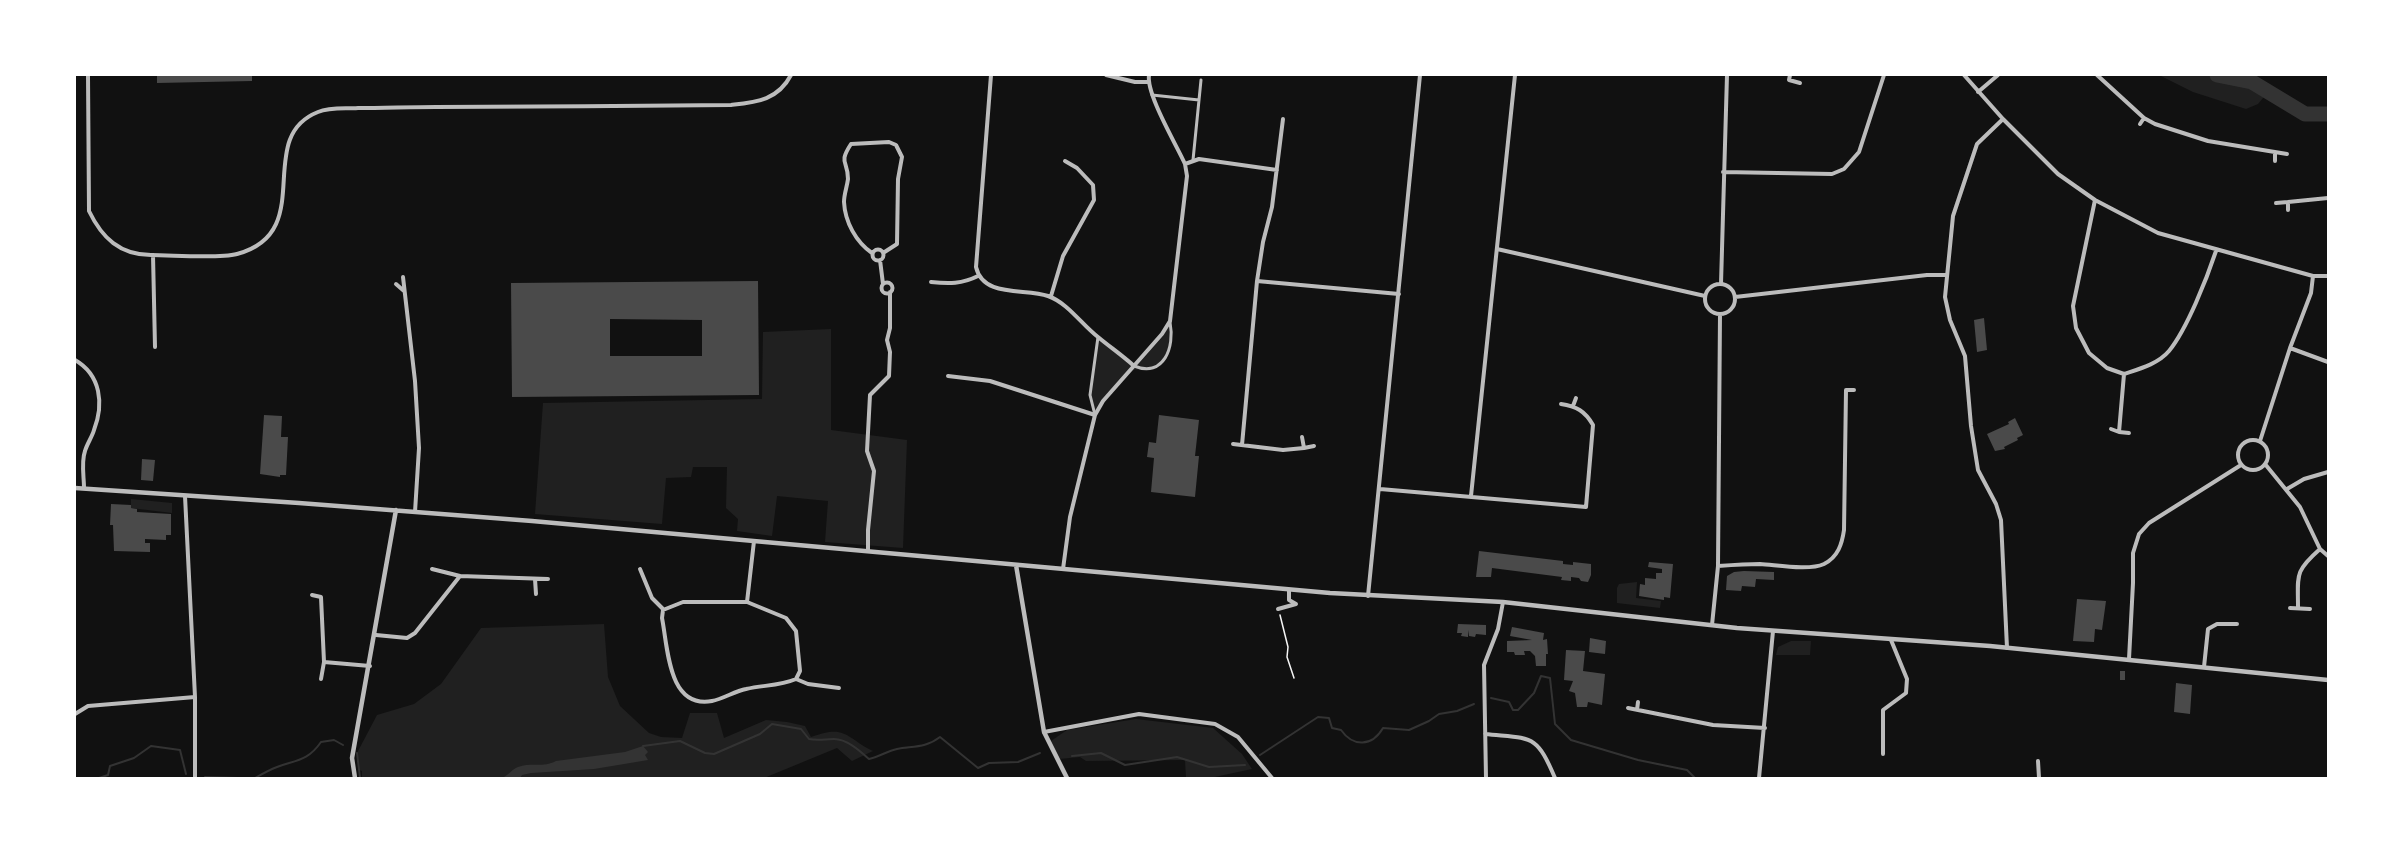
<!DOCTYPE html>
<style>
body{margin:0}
#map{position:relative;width:2403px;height:853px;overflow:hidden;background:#111;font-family:Arial,sans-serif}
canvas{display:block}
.frame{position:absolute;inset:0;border:76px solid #fff;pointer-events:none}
</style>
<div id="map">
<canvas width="2403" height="853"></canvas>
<div class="frame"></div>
</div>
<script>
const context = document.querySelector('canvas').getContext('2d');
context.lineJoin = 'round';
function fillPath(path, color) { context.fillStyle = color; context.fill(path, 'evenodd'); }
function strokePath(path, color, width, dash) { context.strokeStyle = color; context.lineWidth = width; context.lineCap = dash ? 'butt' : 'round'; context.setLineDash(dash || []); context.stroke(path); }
fillPath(new Path2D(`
 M 2159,75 L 2217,75 L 2252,82 L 2268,92 L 2258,104 L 2246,109 L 2193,92 Z
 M 1170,321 C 1173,336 1170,360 1155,368 C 1147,372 1138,368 1131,371 C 1122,375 1100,406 1095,415 L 1090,395 L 1097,334 L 1135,368 L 1164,335 Z
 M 831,329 L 831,430 L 907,440 L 903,548 L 825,542 L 828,501 L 777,496 L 772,536 L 737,531 L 738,519 L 726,508 L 727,467 L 693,467 L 691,477 L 666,478 L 662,524 L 535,514 L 543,403 L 762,399 L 763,332 Z
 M 131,499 L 172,503 L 172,513 L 131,508 Z
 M 1637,582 L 1636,598 L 1661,601 L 1660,608 L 1617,603 L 1617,588 L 1619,584 Z
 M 604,624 L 608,677 L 620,706 L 649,733 L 661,737 L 682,738 L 690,713 L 717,713 L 724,738 L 766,720 L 787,722 L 805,726 L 811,737 C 846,724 845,737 873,751 L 852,761 L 837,748 L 764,778 L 362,778 L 362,771 L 359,770 L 357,753 L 377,715 L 414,704 L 441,684 L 481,628 Z
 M 1791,641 L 1811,641 L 1810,655 L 1776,655 L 1778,647 Z
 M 1136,719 L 1213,728 L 1242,754 L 1252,769 L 1210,778 L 1186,778 L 1185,760 L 1086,761 L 1080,757 L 1059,759 L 1051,741 L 1067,730 Z`), '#202020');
fillPath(new Path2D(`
 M 643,746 L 648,752 L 645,755 L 648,760 L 594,769 L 531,773 L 522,775 L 520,778 L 502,778 C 509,775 512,769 518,767 C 532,762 543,768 556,761 L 625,752 Z`), '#333');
strokePath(new Path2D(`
 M 1491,698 L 1509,702 L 1513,710 L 1518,710 L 1534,693 L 1541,676 L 1550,678 L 1555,724 L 1571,740 L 1638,760 L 1687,770 L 1695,778
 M 643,746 L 680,741 L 705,753 L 714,754 L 760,734 L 772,724 L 801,729 L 809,739 C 818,741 825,739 834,739 C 847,739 860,751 869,759 C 879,757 887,751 897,749 C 913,746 926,748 940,737 L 978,768 L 989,763 L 1018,762 L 1040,753
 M 357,753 L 360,778
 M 1260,755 L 1318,717 L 1329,718 L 1332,728 L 1341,730 C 1353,747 1372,747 1383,728 L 1409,730 L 1429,721 L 1439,714 L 1457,711 L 1474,704
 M 1072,756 L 1101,753 L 1125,765 L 1177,757 L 1209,767 L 1245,765
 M 205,777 L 238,778
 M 99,778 L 108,775 L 110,766 L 134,758 L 151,746 L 180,750 L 186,774
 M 255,778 C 262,774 269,770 277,767 C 296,760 308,761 321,742 L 334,740 L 343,745`), '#333', 2);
strokePath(new Path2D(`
 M 2217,75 L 2252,82 L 2305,114 L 2328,114`), '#333', 15);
fillPath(new Path2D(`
 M 157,75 L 252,75 L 252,81 L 157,83 Z
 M 758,281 L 759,395 L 512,397 L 511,283 ZM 610,319 L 702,320 L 702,356 L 610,356 Z
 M 1984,318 L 1987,350 L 1977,352 L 1974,320 Z
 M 264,415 L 282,416 L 281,437 L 288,437 L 286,475 L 280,475 L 280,477 L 260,474 Z
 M 1159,415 L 1199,420 L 1195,456 L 1199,456 L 1195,497 L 1151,492 L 1154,458 L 1147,457 L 1149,442 L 1156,443 Z
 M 2015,418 L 2023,435 L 2017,438 L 2018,440 L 2004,447 L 2005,449 L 1995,451 L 1987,434 L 2009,424 L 2008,422 Z
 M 142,459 L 155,460 L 153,481 L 141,480 Z
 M 111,504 L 131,505 L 131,508 L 137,509 L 137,512 L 171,514 L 171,535 L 166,535 L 166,540 L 145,539 L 145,543 L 150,543 L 150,552 L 114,551 L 113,525 L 110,525 Z
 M 1479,551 L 1563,561 L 1563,564 L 1573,565 L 1573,562 L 1591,564 L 1591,575 L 1588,582 L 1581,581 L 1579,578 L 1571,577 L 1571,581 L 1561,580 L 1562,577 L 1492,568 L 1491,577 L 1476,577 Z
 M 1649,562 L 1673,564 L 1670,598 L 1664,597 L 1664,600 L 1639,596 L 1640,584 L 1645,585 L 1645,578 L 1656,579 L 1656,573 L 1662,573 L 1662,569 L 1648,567 Z
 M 1744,571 L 1774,572 L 1774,580 L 1756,579 L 1755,587 L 1742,586 L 1741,591 L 1726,590 L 1727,576 L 1734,572 Z
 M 2077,599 L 2106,601 L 2102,630 L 2095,629 L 2094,642 L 2073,641 Z
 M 1458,624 L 1486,625 L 1486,635 L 1476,634 L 1475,637 L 1469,636 L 1468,630 L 1468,637 L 1461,636 L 1462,633 L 1457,633 Z
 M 1512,627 L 1544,633 L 1543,640 L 1547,639 L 1548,654 L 1546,654 L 1546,666 L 1536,666 L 1535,656 L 1530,651 L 1524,651 L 1525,655 L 1515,655 L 1514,652 L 1507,652 L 1507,641 L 1532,640 L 1510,636 Z
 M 1590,638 L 1606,641 L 1605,654 L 1589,652 Z
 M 1566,650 L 1585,651 L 1583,671 L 1605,674 L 1602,705 L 1588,702 L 1587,707 L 1577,707 L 1575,693 L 1569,691 L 1573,681 L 1564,680 Z
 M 2120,671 L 2125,671 L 2125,680 L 2120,680 Z
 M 2176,683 L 2192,685 L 2190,714 L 2174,712 Z`), '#4a4a4a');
strokePath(new Path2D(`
 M 1280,615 L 1288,647 L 1287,657 L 1294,678`), '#f5f5f5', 1.5);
strokePath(new Path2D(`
 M 1152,95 L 1199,100
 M 1193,160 L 1201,80
 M 1134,366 C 1164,378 1175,347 1170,322
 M 1095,415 L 1090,395 L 1098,337`), '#bcbcbc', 3);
strokePath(new Path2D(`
 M 88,75 L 89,211 C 102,238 120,255 151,255 C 173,255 218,259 237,254 C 319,232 252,138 318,112 C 330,107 345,109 358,108 C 384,108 410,107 436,107 C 534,107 633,106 731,105 C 757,102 778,100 791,75
 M 991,75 L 976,267 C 983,298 1025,288 1048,296 C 1068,303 1082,325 1098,337 C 1110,347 1123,356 1134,366
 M 1106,75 L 1135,82 L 1148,82
 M 1790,75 L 1789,80 L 1800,83
 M 1964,75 L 2003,119 L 2058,174 L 2095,200 L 2158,233 L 2313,276 L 2328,276
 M 2097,75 L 2144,118 L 2155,124 L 2208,141 L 2287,154
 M 1978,92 L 1998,75
 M 2003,119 L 1977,144 L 1953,216 L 1945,297 L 1950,320 L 1965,356 L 1971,426 L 1978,470 L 1996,504 L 2001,520 L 2007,648
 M 2140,124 L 2144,118
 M 2275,161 L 2275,153
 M 1185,164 L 1199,159 L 1277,170
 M 1723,172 L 1832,174 L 1844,169 L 1859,152 L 1884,75
 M 2095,200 L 2073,306 L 2076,328 L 2089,353 L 2107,368 L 2124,374 C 2139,369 2158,364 2169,351 C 2187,329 2207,278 2216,251
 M 2288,202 L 2328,198
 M 2276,203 L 2288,202 L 2288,210
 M 1497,249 L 1705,296
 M872.5 255a5.5 5.5 0 1 1 11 0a5.5 5.5 0 1 1-11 0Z
 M 872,253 C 856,242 845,222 844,202 C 844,194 847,187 848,179 C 848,160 838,164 851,144 L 889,142 L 896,145 L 902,157 L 898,179 L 897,244 L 883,253
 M 153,255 L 155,347
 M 880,260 L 883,284
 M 403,277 L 415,381 L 419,448 L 415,512
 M 1257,281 L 1399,294
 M 931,282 C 949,284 962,284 978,276
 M881.5 288a5.5 5.5 0 1 1 11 0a5.5 5.5 0 1 1-11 0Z
 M1705 299a15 15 0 1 1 30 0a15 15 0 1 1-30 0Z
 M 396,284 L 404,291
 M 1721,284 L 1727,75
 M 1051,296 L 1063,256 L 1094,200 L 1093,185 L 1077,168 L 1065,161
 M 1735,297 L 1927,275 L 1946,275
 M 2290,348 L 2328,362
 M 75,360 C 101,375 104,404 94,430 C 92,437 87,444 85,451 C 81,462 84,477 84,488
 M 948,376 L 990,381 L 1095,415
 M 1573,406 L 1576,398
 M 2111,429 L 2119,432 L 2124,374
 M 2119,432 L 2129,433
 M 1302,437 L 1304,448 L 1314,446
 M2238 455a15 15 0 1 1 30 0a15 15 0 1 1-30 0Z
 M 2260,441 L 2290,348 L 2311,293 L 2313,276
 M 1233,444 L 1283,450 L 1304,448
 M 1242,445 L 1257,281 L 1263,242 L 1272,207 L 1283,119
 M 2265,464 L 2300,507 L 2320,549 L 2328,556
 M 1380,489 L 1586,507 L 1593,425 C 1585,411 1576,406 1561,404
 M 2287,489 L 2304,479 L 2328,472
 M 185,496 L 195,697 L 195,778
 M 1471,496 L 1515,75
 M 868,550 L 868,530 L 874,471 L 867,451 L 870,395 L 889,376 L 890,352 L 887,340 L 890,328 L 890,292
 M 1718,566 C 1732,565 1746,564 1760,564 C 1777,565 1809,571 1824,564 C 1838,557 1842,544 1844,530 L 1846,390 L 1854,390
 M 432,569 L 460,576
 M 640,569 L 652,598 L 663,609
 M 1063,569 L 1070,517 L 1095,415 L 1103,401 L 1162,334 L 1170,321 L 1187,176 L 1185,164 C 1176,144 1146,94 1149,75
 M 535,579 L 536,594
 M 312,595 L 321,597 L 324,662 L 321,679
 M 1368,596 L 1420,75
 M 683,602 L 747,602 L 786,618 L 796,631 L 800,671 L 796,679 C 780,686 763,685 746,689 C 735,691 723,699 712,701 C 668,709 668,648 662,618 L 663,610 Z
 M 747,602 L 754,541
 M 2290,608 L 2310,609
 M 2298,608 C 2298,575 2294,572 2320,549
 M 1278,609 L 1296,604 L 1289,600 L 1289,590
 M 1712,625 L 1718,566 L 1720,314
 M 376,635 L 407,638 L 415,633 L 460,576 L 548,579
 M 2129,659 L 2133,583 L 2133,553 L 2139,534 L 2149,523 L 2241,465
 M 324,662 L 370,666
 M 2204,667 L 2208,629 L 2217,624 L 2237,624
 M 796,679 L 808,684 L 839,688
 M 1628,708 L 1713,725 L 1765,728
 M 1637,710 L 1638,702
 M 75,714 L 88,706 L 195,697
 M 1044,732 L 1139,714 L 1215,724 L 1238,737 L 1272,778
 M 1485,734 C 1532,739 1536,733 1555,778
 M 1883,754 L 1883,710 L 1906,693 L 1907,679 L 1891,640
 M 2038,761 L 2039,778
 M 1486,778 L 1484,665 L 1498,629 L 1503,602
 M 1759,778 L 1773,631`), '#bcbcbc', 4);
strokePath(new Path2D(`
 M 75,488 L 299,503 L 532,521 L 1330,593 L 1503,602 L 1737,628 L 1990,646 L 2328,680
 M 1016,565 L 1044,732 L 1067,778
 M 355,778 L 352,758 L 396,510`), '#bcbcbc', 4.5);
</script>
